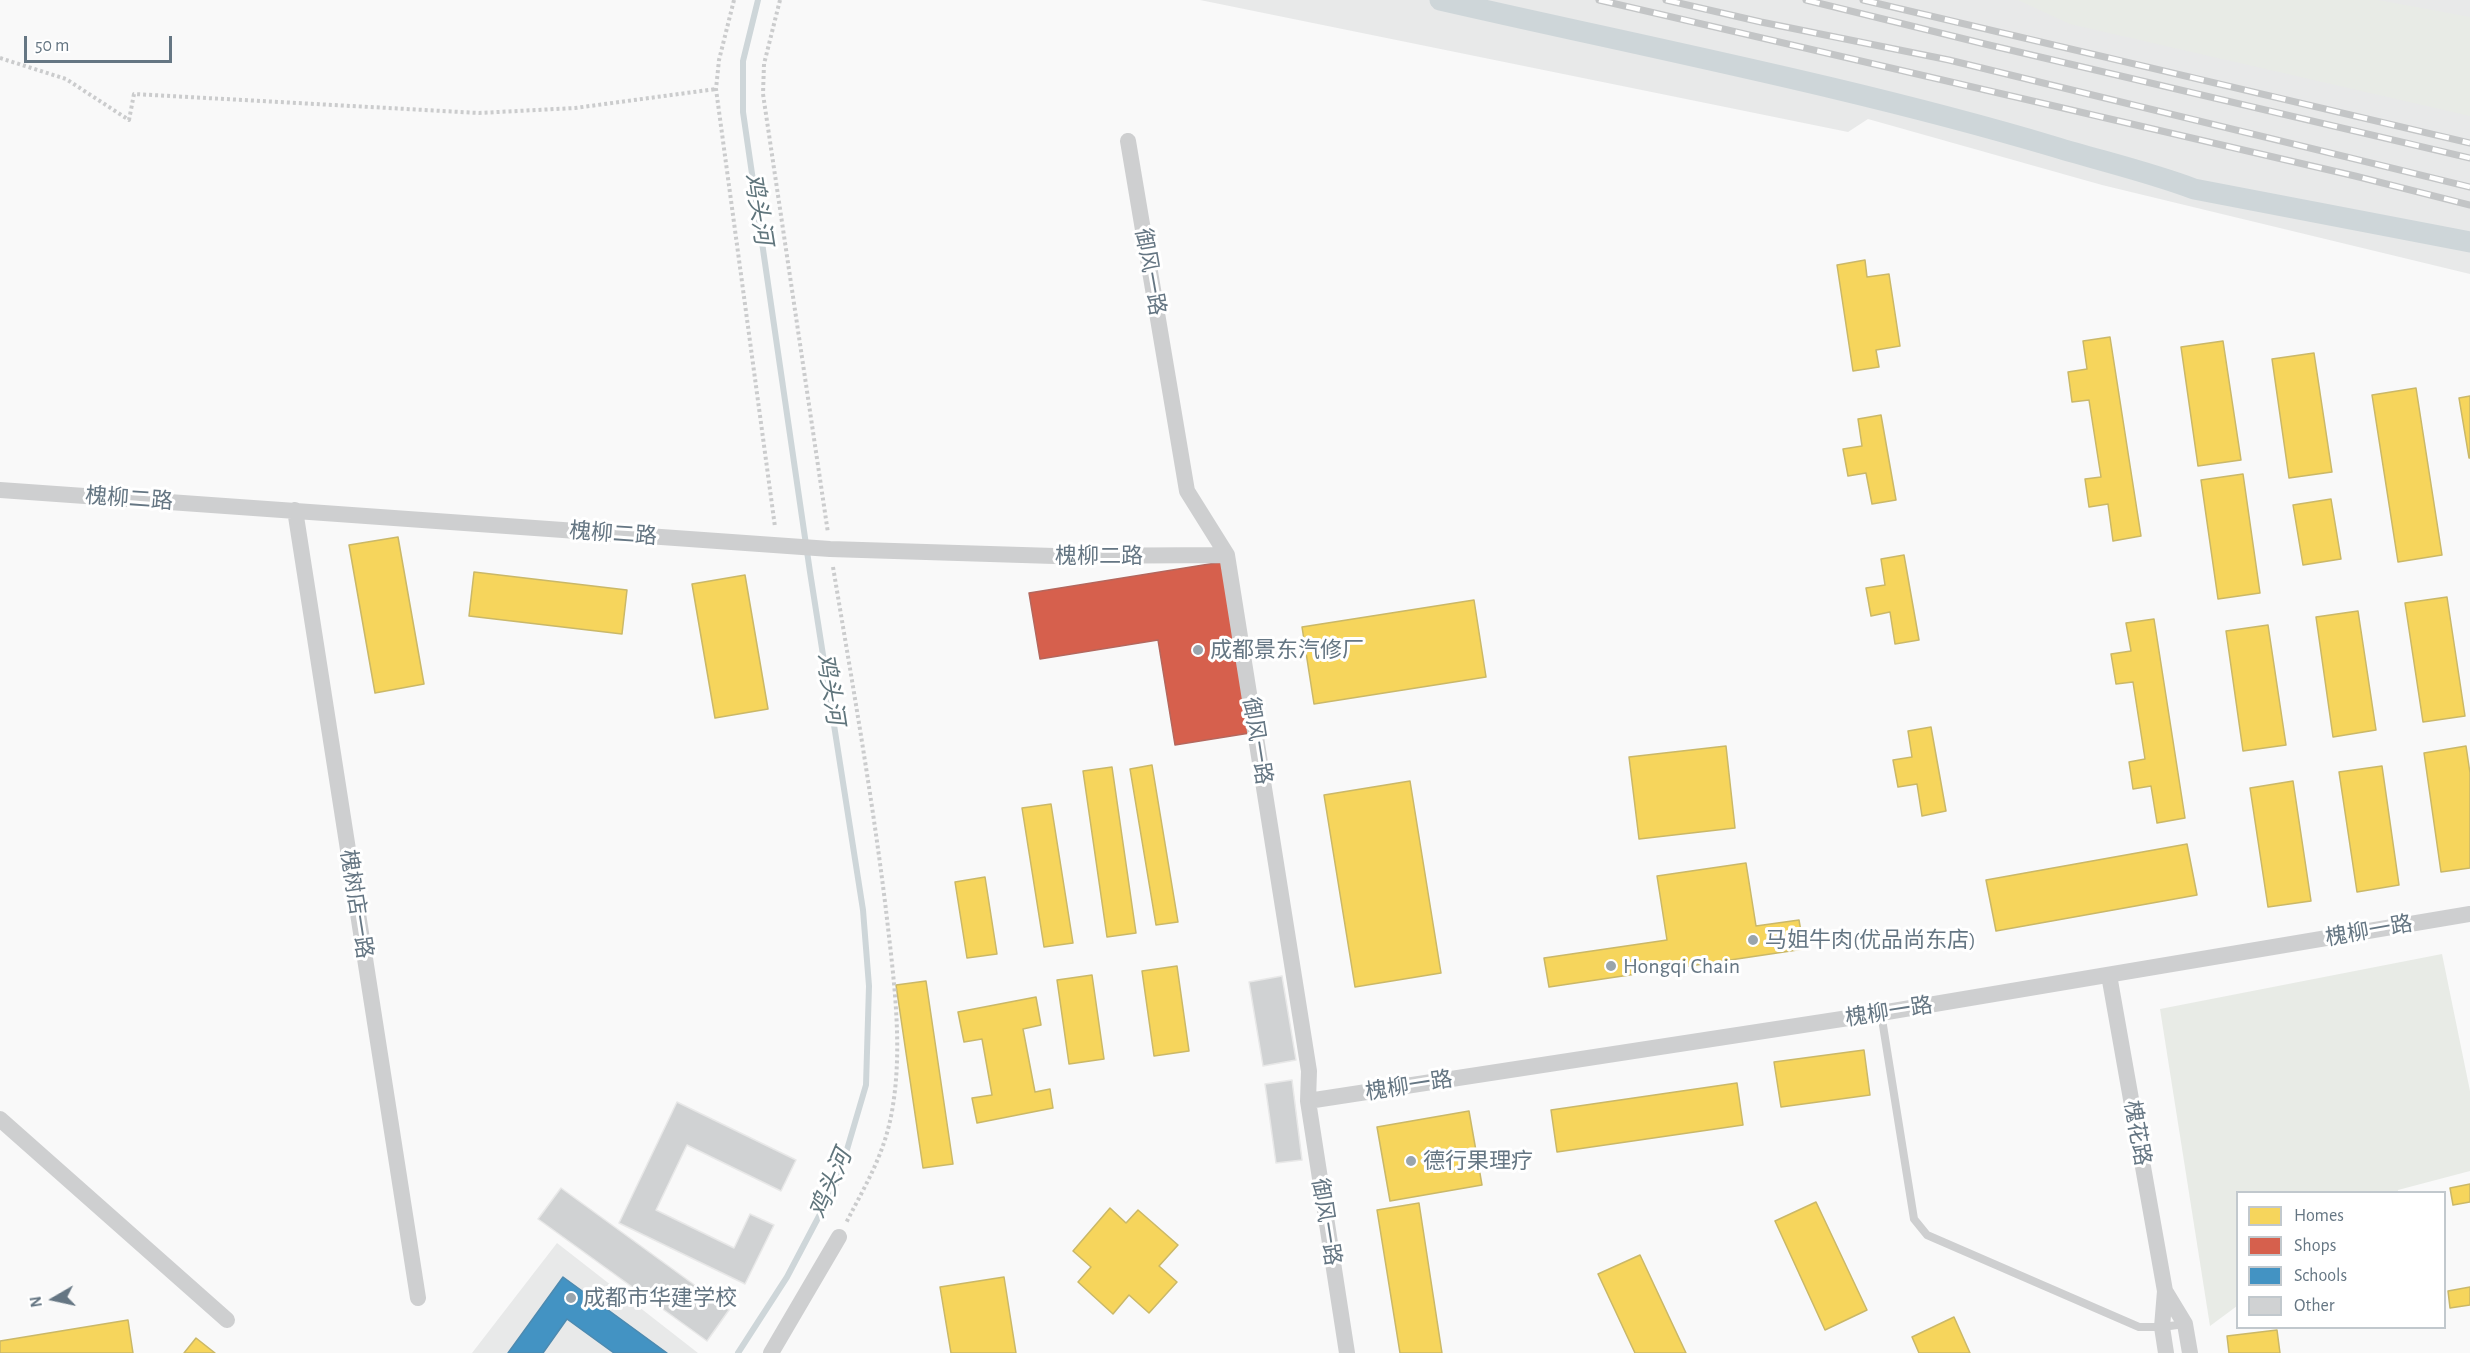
<!DOCTYPE html>
<meta charset="utf-8">
<style>
body{margin:0}
#map{position:relative;width:2470px;height:1353px;overflow:hidden;background:#f9f9f9;font-family:"Alegreya Sans",sans-serif}
canvas{display:block}
.legend{position:absolute;left:2236px;top:1191px;width:210px;height:138px;box-sizing:border-box;background:#fff;border:2px solid #c1c8cd;margin:0;padding:8px 10px;list-style:none;font-size:18px;color:#657683}
.legend li{display:flex;align-items:center;gap:12px;height:30px}
.legend b{width:30px;border:2px solid #c1c8cd}
.north{position:absolute;left:24px;top:1269px;width:60px;height:60px;-webkit-text-stroke:4px #fff;paint-order:stroke;rotate:261deg;font-size:16px;font-weight:700;line-height:24px;text-align:center;color:#657683}
.north::after{content:'';display:block;margin:auto;width:21px;height:27px;background:#657683;clip-path:polygon(50% 0,100% 100%,50% 72%,0 100%)}
.scale{position:absolute;left:24px;top:36px;width:148px;height:27px;box-sizing:border-box;border:3px solid #657683;border-top:0;padding-left:8px;font-size:18px;line-height:21px;white-space:nowrap;color:#657683;-webkit-text-stroke:4px #fff;paint-order:stroke}
</style>
<div id="map">
<canvas width="2470" height="1353"></canvas>
<ul class="legend">
<li><b style="height:16px;background:#f6d55c"></b>Homes</li>
<li><b style="height:16px;background:#d6604d"></b>Shops</li>
<li><b style="height:16px;background:#4393c3"></b>Schools</li>
<li><b style="height:16px;background:#d0d2d3"></b>Other</li>
</ul>
<div class="north">N</div>
<div class="scale">50 m</div>
</div>
<script>
const context = document.querySelector('canvas').getContext('2d');
context.lineJoin = 'round';
function fillPath(path, color) { context.fillStyle = color; context.fill(path, 'evenodd'); }
function strokePath(path, color, width, dash) { context.strokeStyle = color; context.lineWidth = width; context.lineCap = dash ? 'butt' : 'round'; context.setLineDash(dash || []); context.stroke(path); }
function write(font, color, halo, rows, align = 'center') {
  context.font = font + ' "Alegreya Sans","Noto Sans SC",sans-serif'; context.lineWidth = 6; context.setLineDash([]); context.textBaseline = 'middle'; context.strokeStyle = halo; context.fillStyle = color; for (const [text, x, y, turn = 0] of rows) {
    context.save(); context.translate(x, y); context.rotate((+turn || 0) * Math.PI / 180); context.textAlign = isNaN(turn) ? turn : align; if (halo) context.strokeText(text, 0, 0); context.fillText(text, 0, 0); context.restore();
  }
}
fillPath(new Path2D(`
 M 1200,0 L 2470,0 L 2470,274 L 2102,185 L 1868,119 L 1848,132 Z
 M 557,1243 L 698,1353 L 472,1353 Z`), '#e8e9e9');
fillPath(new Path2D(`
 M 2018,0 L 2378,0 L 2470,17 L 2470,116 L 2070,24 Z
 M 2442,954 L 2470,1091 L 2470,1171 L 2398,1190 L 2398,1192 L 2238,1192 L 2237,1306 L 2210,1326 L 2160,1009 Z`), '#e8ebe6');
const homes = new Path2D(`
 M 1865,260 L 1867,277 L 1889,274 L 1900,346 L 1876,350 L 1879,367 L 1853,371 L 1837,265 Z
 M 2110,337 L 2141,536 L 2113,541 L 2108,504 L 2089,507 L 2085,479 L 2101,477 L 2089,400 L 2072,402 L 2068,372 L 2087,369 L 2083,341 Z
 M 2223,341 L 2241,460 L 2198,466 L 2181,347 Z
 M 2314,353 L 2332,472 L 2289,478 L 2272,359 Z
 M 2416,388 L 2442,555 L 2398,562 L 2372,395 Z
 M 2470,396 L 2470,458 L 2469,458 L 2459,398 Z
 M 1881,415 L 1896,500 L 1872,504 L 1866,473 L 1848,476 L 1843,449 L 1862,446 L 1858,419 Z
 M 2243,474 L 2260,593 L 2218,599 L 2201,480 Z
 M 2331,499 L 2341,559 L 2303,565 L 2293,505 Z
 M 398,537 L 424,684 L 375,693 L 349,545 Z
 M 1904,555 L 1919,640 L 1895,644 L 1890,612 L 1871,616 L 1866,588 L 1885,585 L 1881,559 Z
 M 474,572 L 627,590 L 622,634 L 469,616 Z
 M 745,575 L 768,709 L 715,718 L 692,584 Z
 M 2447,597 L 2465,716 L 2423,722 L 2405,603 Z
 M 1474,600 L 1486,677 L 1314,704 L 1302,627 Z
 M 2358,611 L 2376,730 L 2333,737 L 2316,617 Z
 M 2154,619 L 2185,818 L 2157,823 L 2151,786 L 2133,789 L 2129,762 L 2145,759 L 2133,682 L 2116,684 L 2111,654 L 2131,651 L 2126,623 Z
 M 2268,625 L 2286,745 L 2243,751 L 2226,631 Z
 M 1931,727 L 1946,811 L 1922,816 L 1917,784 L 1898,787 L 1893,760 L 1912,757 L 1908,731 Z
 M 1726,746 L 1735,828 L 1639,839 L 1629,757 Z
 M 2466,746 L 2470,773 L 2470,868 L 2441,872 L 2424,753 Z
 M 1152,765 L 1178,922 L 1156,925 L 1130,769 Z
 M 2382,766 L 2399,885 L 2357,892 L 2339,772 Z
 M 1112,767 L 1136,933 L 1107,937 L 1083,771 Z
 M 1410,781 L 1441,973 L 1355,987 L 1324,795 Z
 M 2293,781 L 2311,901 L 2268,907 L 2250,788 Z
 M 1051,804 L 1073,943 L 1044,947 L 1022,808 Z
 M 2187,844 L 2197,895 L 1996,931 L 1986,880 Z
 M 1746,863 L 1756,926 L 1799,920 L 1804,949 L 1549,987 L 1544,958 L 1667,940 L 1657,876 Z
 M 985,877 L 997,954 L 967,958 L 955,882 Z
 M 1177,966 L 1189,1051 L 1154,1056 L 1142,971 Z
 M 1092,975 L 1104,1059 L 1069,1064 L 1057,980 Z
 M 926,981 L 953,1164 L 923,1168 L 896,985 Z
 M 1036,997 L 1041,1025 L 1023,1029 L 1035,1092 L 1050,1089 L 1053,1108 L 977,1123 L 972,1098 L 992,1095 L 982,1039 L 964,1042 L 958,1012 Z
 M 1864,1050 L 1870,1095 L 1781,1107 L 1774,1062 Z
 M 1737,1083 L 1743,1125 L 1557,1152 L 1551,1110 Z
 M 1469,1111 L 1482,1185 L 1390,1201 L 1377,1127 Z
 M 2470,1184 L 2470,1202 L 2453,1205 L 2450,1188 Z
 M 1816,1202 L 1867,1310 L 1825,1330 L 1775,1221 Z
 M 1419,1203 L 1442,1353 L 1400,1353 L 1377,1210 Z
 M 1110,1208 L 1126,1223 L 1138,1210 L 1178,1245 L 1159,1266 L 1177,1282 L 1149,1313 L 1129,1295 L 1113,1314 L 1078,1282 L 1091,1267 L 1073,1251 Z
 M 1640,1255 L 1686,1353 L 1635,1353 L 1598,1274 Z
 M 1004,1277 L 1016,1353 L 951,1353 L 940,1287 Z
 M 2470,1287 L 2470,1305 L 2450,1308 L 2448,1291 Z
 M 1954,1317 L 1970,1353 L 1919,1353 L 1912,1337 Z
 M 128,1320 L 133,1353 L 0,1353 L 0,1341 Z
 M 2277,1330 L 2280,1353 L 2229,1353 L 2227,1336 Z
 M 196,1338 L 215,1353 L 184,1353 Z`);
fillPath(homes, '#f6d55c');
strokePath(homes, '#cab868', 1.5);
const shops = new Path2D(`
 M 1222,562 L 1250,733 L 1175,745 L 1158,640 L 1040,659 L 1029,593 Z`);
fillPath(shops, '#d6604d');
strokePath(shops, '#b4675d', 1.5);
const schools = new Path2D(`
 M 563,1277 L 667,1353 L 614,1353 L 567,1319 L 543,1353 L 508,1353 Z`);
fillPath(schools, '#4393c3');
strokePath(schools, '#4d8ab0', 1.5);
strokePath(new Path2D(`
 M 738,1353 L 787,1277 L 838,1180 L 866,1085 L 869,986 L 863,910 L 810,572 L 743,112 L 743,61 L 758,0`), '#ced6d9', 6);
strokePath(new Path2D(`
 M 1440,0 C 1645,47 1853,87 2055,147 C 2101,161 2149,172 2194,189 L 2470,242`), '#ced6d9', 21);
const building = new Path2D(`
 M 1282,976 L 1296,1060 L 1263,1066 L 1249,982 Z
 M 1292,1080 L 1302,1160 L 1276,1163 L 1265,1084 Z
 M 677,1102 L 796,1160 L 781,1191 L 687,1145 L 656,1210 L 734,1248 L 750,1214 L 774,1225 L 745,1284 L 619,1223 Z
 M 561,1188 L 729,1310 L 707,1341 L 538,1219 Z`);
fillPath(building, '#d0d2d3');
strokePath(building, '#e8e8e8', 1.5);
strokePath(new Path2D(`
 M 734,0 L 719,60 L 716,89 L 775,527
 M 780,0 L 764,64 L 763,94 L 828,533
 M 0,58 L 66,79 L 129,120 L 134,94 L 479,113 L 575,108 L 716,89
 M 833,567 C 852,681 872,795 886,910 C 893,973 903,1042 893,1105 C 886,1152 867,1182 846,1223`), '#cbcccd', 4, [3, 3]);
strokePath(new Path2D(`
 M 1881,1013 L 1914,1219 L 1927,1235 L 2139,1327 L 2162,1327 L 2185,1324`), '#cecfd0', 8);
strokePath(new Path2D(`
 M 1128,141 L 1187,491 L 1227,555 L 1309,1071 L 1308,1101 L 1347,1353
 M 0,490 L 830,549 L 1054,556 L 1227,555
 M 295,510 L 418,1298
 M 2109,975 L 2165,1291 L 2162,1327 L 2166,1353
 M 1308,1101 L 1881,1013 L 2470,914
 M 0,1119 L 227,1320
 M 2165,1291 L 2185,1324 L 2190,1353
 M 771,1353 L 839,1237`), '#cecfd0', 16);
const rail = new Path2D(`
 M 1599,0 L 2355,176 L 2470,205
 M 1666,0 L 1761,22 L 1949,60 L 2470,187
 M 1806,0 L 1989,45 L 2470,158
 M 1863,0 L 2470,143`);
strokePath(rail, '#c3c5c6', 7);
strokePath(rail, '#fff', 4.5, [14]);
for (const [x, y, r, color] of [
 [1198,650,6,"#99a4ac"],
 [1753,940,6,"#99a4ac"],
 [1611,966,6,"#99a4ac"],
 [1411,1161,6,"#99a4ac"],
 [571,1298,6,"#99a4ac"]
]) { const dot = new Path2D(); dot.arc(x, y, r, 0, 2 * Math.PI); context.fillStyle = color; context.fill(dot); strokePath(dot, '#fff', 2); }
write('22px', '#657683', '#fff', [
 ["御风一路",1150,272,80],
 ["槐柳二路",129,499,4],
 ["槐柳二路",613,534,4],
 ["槐柳二路",1099,556],
 ["御风一路",1257,741,81],
 ["槐树店一路",356,904,81],
 ["槐柳一路",2369,931,-10],
 ["槐柳一路",1889,1012,-9],
 ["槐柳一路",1409,1086,-9],
 ["槐花路",2137,1133,80],
 ["御风一路",1326,1222,81]
]);
write('22px', '#657683', '#fff', [
 ["成都景东汽修厂",1210,650],
 ["马姐牛肉(优品尚东店)",1765,940],
 ["Hongqi Chain",1623,966],
 ["德行果理疗",1423,1161],
 ["成都市华建学校",583,1298]
], 'left');
write('italic 24px', '#60757c', '#fff', [
 ["鸡头河",758,209,81],
 ["鸡头河",830,689,81],
 ["鸡头河",831,1184,-67]
]);
</script>
